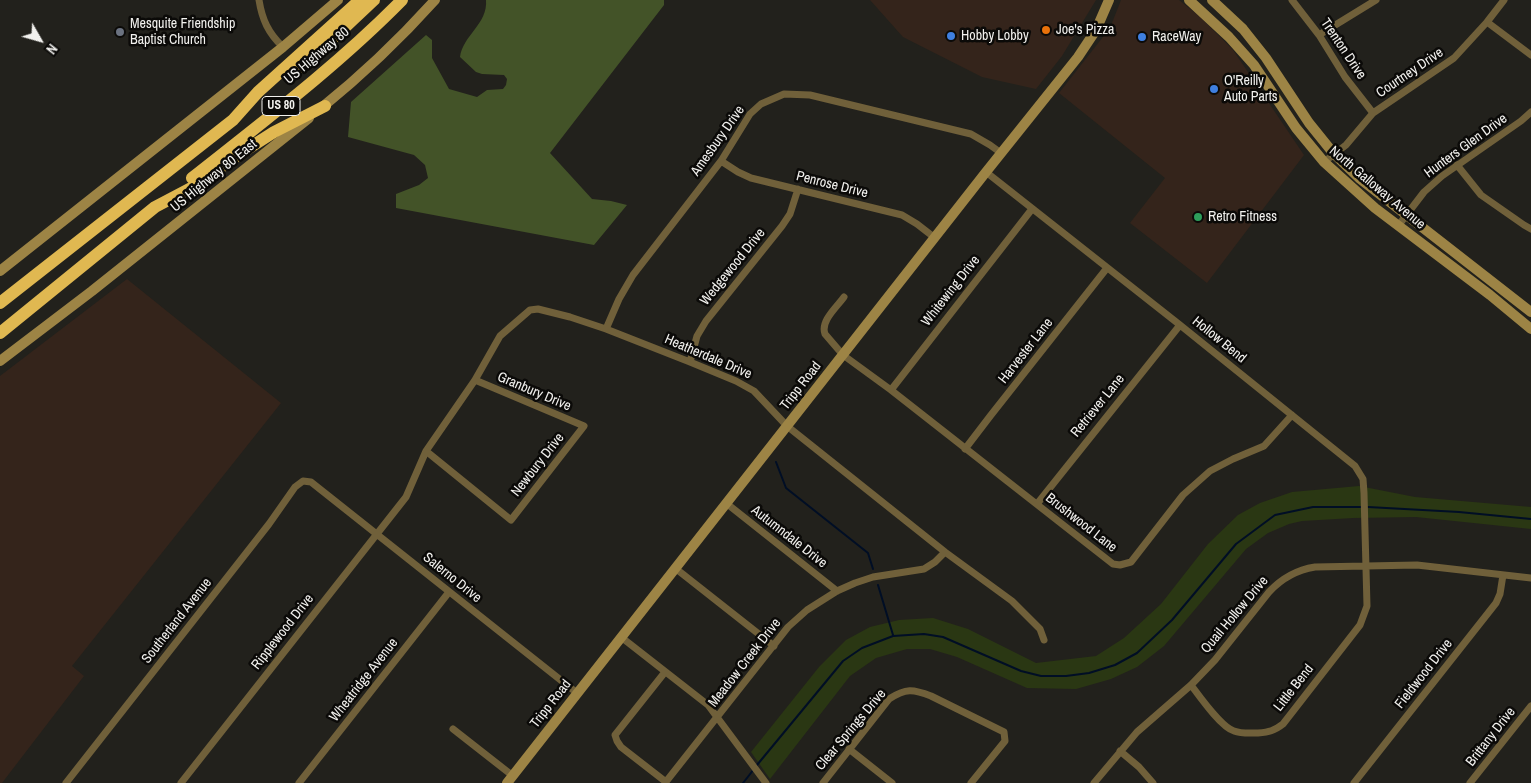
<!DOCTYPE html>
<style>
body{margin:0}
#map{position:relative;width:1531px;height:783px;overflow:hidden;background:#22211c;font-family:"Archivo Narrow",sans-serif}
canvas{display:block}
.north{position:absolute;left:15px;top:15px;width:50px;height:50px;-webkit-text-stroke:4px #0b0a08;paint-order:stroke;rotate:128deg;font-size:14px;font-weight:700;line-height:20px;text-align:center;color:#f2f1ee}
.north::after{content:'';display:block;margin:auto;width:18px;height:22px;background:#f2f1ee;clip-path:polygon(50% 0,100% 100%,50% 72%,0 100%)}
</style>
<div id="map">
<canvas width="1531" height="783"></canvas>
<div class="north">N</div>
</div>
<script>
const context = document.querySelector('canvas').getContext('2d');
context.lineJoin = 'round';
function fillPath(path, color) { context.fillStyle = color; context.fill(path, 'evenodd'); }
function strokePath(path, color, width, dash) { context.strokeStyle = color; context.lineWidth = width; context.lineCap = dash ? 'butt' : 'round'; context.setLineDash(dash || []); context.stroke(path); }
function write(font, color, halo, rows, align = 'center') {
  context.font = font + ' "Archivo Narrow",sans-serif'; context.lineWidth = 5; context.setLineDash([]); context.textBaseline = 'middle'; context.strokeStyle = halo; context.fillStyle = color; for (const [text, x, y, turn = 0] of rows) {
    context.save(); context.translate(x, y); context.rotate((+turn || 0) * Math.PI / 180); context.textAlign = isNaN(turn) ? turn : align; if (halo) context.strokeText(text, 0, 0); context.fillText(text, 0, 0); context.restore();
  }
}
fillPath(new Path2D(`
 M 870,0 L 1096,0 L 1062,56 L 1036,89 L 982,77 L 903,37 Z
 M 1121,0 L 1179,0 L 1199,16 L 1233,50 L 1304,155 L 1207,283 L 1130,223 L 1165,178 L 1059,93 L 1110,28 Z
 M 127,279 L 281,403 L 72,666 L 84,676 L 2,783 L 0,783 L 0,376 Z`), '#34241b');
fillPath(new Path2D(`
 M 1359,486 L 1415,497 L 1531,507 L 1531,529 L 1416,517 L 1353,518 L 1302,521 L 1289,524 L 1268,533 L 1246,549 L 1164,646 L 1137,667 L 1111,679 L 1076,689 L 1027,688 L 957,657 L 930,649 L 907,649 L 876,658 L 850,676 L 770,779 L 751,752 L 819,667 L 846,640 L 870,627 L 899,620 L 933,618 L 968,629 L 1036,663 L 1096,656 L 1124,638 L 1161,604 L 1208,544 L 1238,515 L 1260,503 L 1292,492 Z`), '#2a3713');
fillPath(new Path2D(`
 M 486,0 L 664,0 L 664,5 L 550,153 L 592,199 L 611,201 L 627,205 L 594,245 L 396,208 L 396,194 L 419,185 L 428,178 L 425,165 L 414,155 L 348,137 L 351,102 L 426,35 L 432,40 L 432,58 L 449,89 L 477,97 L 487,90 L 503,89 L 506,85 L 507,79 L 504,75 L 482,74 L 476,72 L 460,57 C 463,35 488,24 486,0 Z`), '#435328');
strokePath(new Path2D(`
 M 776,462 L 786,488 L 868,553 L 873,569
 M 1368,507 L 1459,512 L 1531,519
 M 878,585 L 893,635
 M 757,765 L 843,661 L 862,648 L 893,636 L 924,634 L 943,637 L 1021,671 L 1041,676 L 1066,676 L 1089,673 L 1115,665 L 1137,653 L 1172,620 L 1236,544 L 1275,515 L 1313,507 L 1363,507
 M 743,783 L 754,769`), '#000e25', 2);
strokePath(new Path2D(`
 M 259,0 C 262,19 268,33 283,47
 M 1292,0 L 1319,35 L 1345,77 L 1373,113
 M 1487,22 L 1531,55
 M 1319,35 L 1376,0
 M 721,161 L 738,172 L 751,178 L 902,215 L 917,224 L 935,238
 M 1324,162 L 1346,145 L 1373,113 L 1454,58 L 1487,22 L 1504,0
 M 1457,165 L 1481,195 L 1524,225 L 1531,229
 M 986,172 L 1180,325 L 1355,466 L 1363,479 L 1364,493 L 1367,606 L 1360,625 L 1283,724 C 1274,731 1269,732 1258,733 C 1249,733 1242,734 1234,731 C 1221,727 1200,697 1191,685
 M 1398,226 L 1424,192 L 1442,176 L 1521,121 L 1531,112
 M 844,297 C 837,307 820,321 825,334 L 843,355 L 891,390 L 1113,564 L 1120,565 L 1131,562 L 1183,495 L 1210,471 L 1233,459 L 1264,446 L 1292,415
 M 606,329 L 619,299 L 633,275 L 721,161 L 750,114 L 761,104 L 784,94 L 810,95 L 971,134 L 990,145 L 1001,153
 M 690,362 L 697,336 L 706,321 L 782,226 L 790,214 L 798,189
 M 891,390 L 1032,209
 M 965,449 L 991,415 L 1107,268
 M 426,451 L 511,520 L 584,426 L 475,380
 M 726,503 L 837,591
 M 1037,504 L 1180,325
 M 675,568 L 774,646
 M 621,637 L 708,705 L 766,783
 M 665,672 L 615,735 L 617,741 L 621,747 L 666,782
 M 453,729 L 513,776
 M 849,749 L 892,783
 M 1120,751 L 1139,767 L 1153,783
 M 66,783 L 269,524 L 295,487 L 303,481 L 311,482 L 577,693
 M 181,783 L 406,497 L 426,451 L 475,380 L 500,336 L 530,310 L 538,309 L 570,317 L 606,329 L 690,362 L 736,381 L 754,391 L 787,426 L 945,552 L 1012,601 L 1040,629 L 1044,640
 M 299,783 L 449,592
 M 665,783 L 788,627 L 807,610 L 837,591 L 855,583 L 873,577 L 924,569 L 935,562 L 945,552
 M 823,783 L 889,699 C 906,688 913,689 931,696 L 1004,732 L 1005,741 L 971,783
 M 1094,783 L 1137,732 L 1191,685 L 1215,660 L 1269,592 C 1282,578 1296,570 1315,567 L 1417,565 L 1531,578
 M 1354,783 L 1496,603 L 1500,594 L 1503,575
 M 1470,783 L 1531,706`), '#70603a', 7);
strokePath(new Path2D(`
 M 1189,0 L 1229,37 L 1254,65 L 1296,128 L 1324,162 L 1375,208 L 1490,295 L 1531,329
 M 1212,0 L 1243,29 L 1266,58 L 1309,123 L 1334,154 L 1359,178 L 1531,312
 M 320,109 C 361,76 400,39 435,0
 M 0,271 L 283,47 L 338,0
 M 0,361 L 92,291 L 309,118
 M 507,783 L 986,172 L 1078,57 L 1096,30 L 1109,0`), '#9d8445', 10);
strokePath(new Path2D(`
 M 292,73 L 340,32 L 374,0
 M 192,178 C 264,121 338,65 402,0
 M 0,303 L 233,120 L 258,92 L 360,0
 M 0,333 L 155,207 L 193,187 L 235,157 L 274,132 L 325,106`), '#e0b851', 12);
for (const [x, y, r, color] of [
 [1046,30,5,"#e8710a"],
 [120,32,5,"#6b7280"],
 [951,36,5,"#3f7fe0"],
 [1142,37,5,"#3f7fe0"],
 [1214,89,5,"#3f7fe0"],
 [1198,217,5,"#2e9e5b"]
]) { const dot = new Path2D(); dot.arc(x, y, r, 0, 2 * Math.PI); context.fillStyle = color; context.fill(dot); strokePath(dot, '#0b0a08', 2); }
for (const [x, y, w] of [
 [281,106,38]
]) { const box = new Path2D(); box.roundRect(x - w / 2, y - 9.5, w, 19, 4); context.fillStyle = '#0b0a08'; context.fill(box); strokePath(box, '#f2f1ee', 1); }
write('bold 12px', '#f2f1ee', null, [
 ["US 80",281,106]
]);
write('14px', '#f2f1ee', '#0b0a08', [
 ["Mesquite Friendship",130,24],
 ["Baptist Church",130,40],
 ["Joe's Pizza",1056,30],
 ["Hobby Lobby",961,36],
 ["RaceWay",1152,37],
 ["O'Reilly",1224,81],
 ["Auto Parts",1224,97],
 ["Retro Fitness",1208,217]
], 'left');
write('14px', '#f2f1ee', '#0b0a08', [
 ["Trenton Drive",1343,49,56],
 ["US Highway 80",317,56,-40],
 ["Courtney Drive",1410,73,-34],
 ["Amesbury Drive",718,141,-55],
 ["Hunters Glen Drive",1466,146,-36],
 ["US Highway 80 East",214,176,-39],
 ["Penrose Drive",832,185,14],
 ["North Galloway Avenue",1377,188,40],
 ["Wedgewood Drive",733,267,-51],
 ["Whitewing Drive",951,291,-52],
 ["Hollow Bend",1219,340,39],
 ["Harvester Lane",1026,351,-52],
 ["Heatherdale Drive",708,357,23],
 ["Tripp Road",801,386,-52],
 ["Granbury Drive",534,392,23],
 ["Retriever Lane",1098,406,-51],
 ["Newbury Drive",538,465,-52],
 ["Brushwood Lane",1081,523,38],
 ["Autumndale Drive",789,537,38],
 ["Salerno Drive",452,578,39],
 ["Quail Hollow Drive",1235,615,-50],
 ["Southerland Avenue",177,621,-52],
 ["Ripplewood Drive",283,632,-52],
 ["Meadow Creek Drive",745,663,-52],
 ["Fieldwood Drive",1424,674,-52],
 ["Wheatridge Avenue",364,680,-52],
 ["Little Bend",1294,688,-52],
 ["Tripp Road",551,704,-52],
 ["Clear Springs Drive",851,730,-50],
 ["Brittany Drive",1491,737,-52]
]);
</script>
